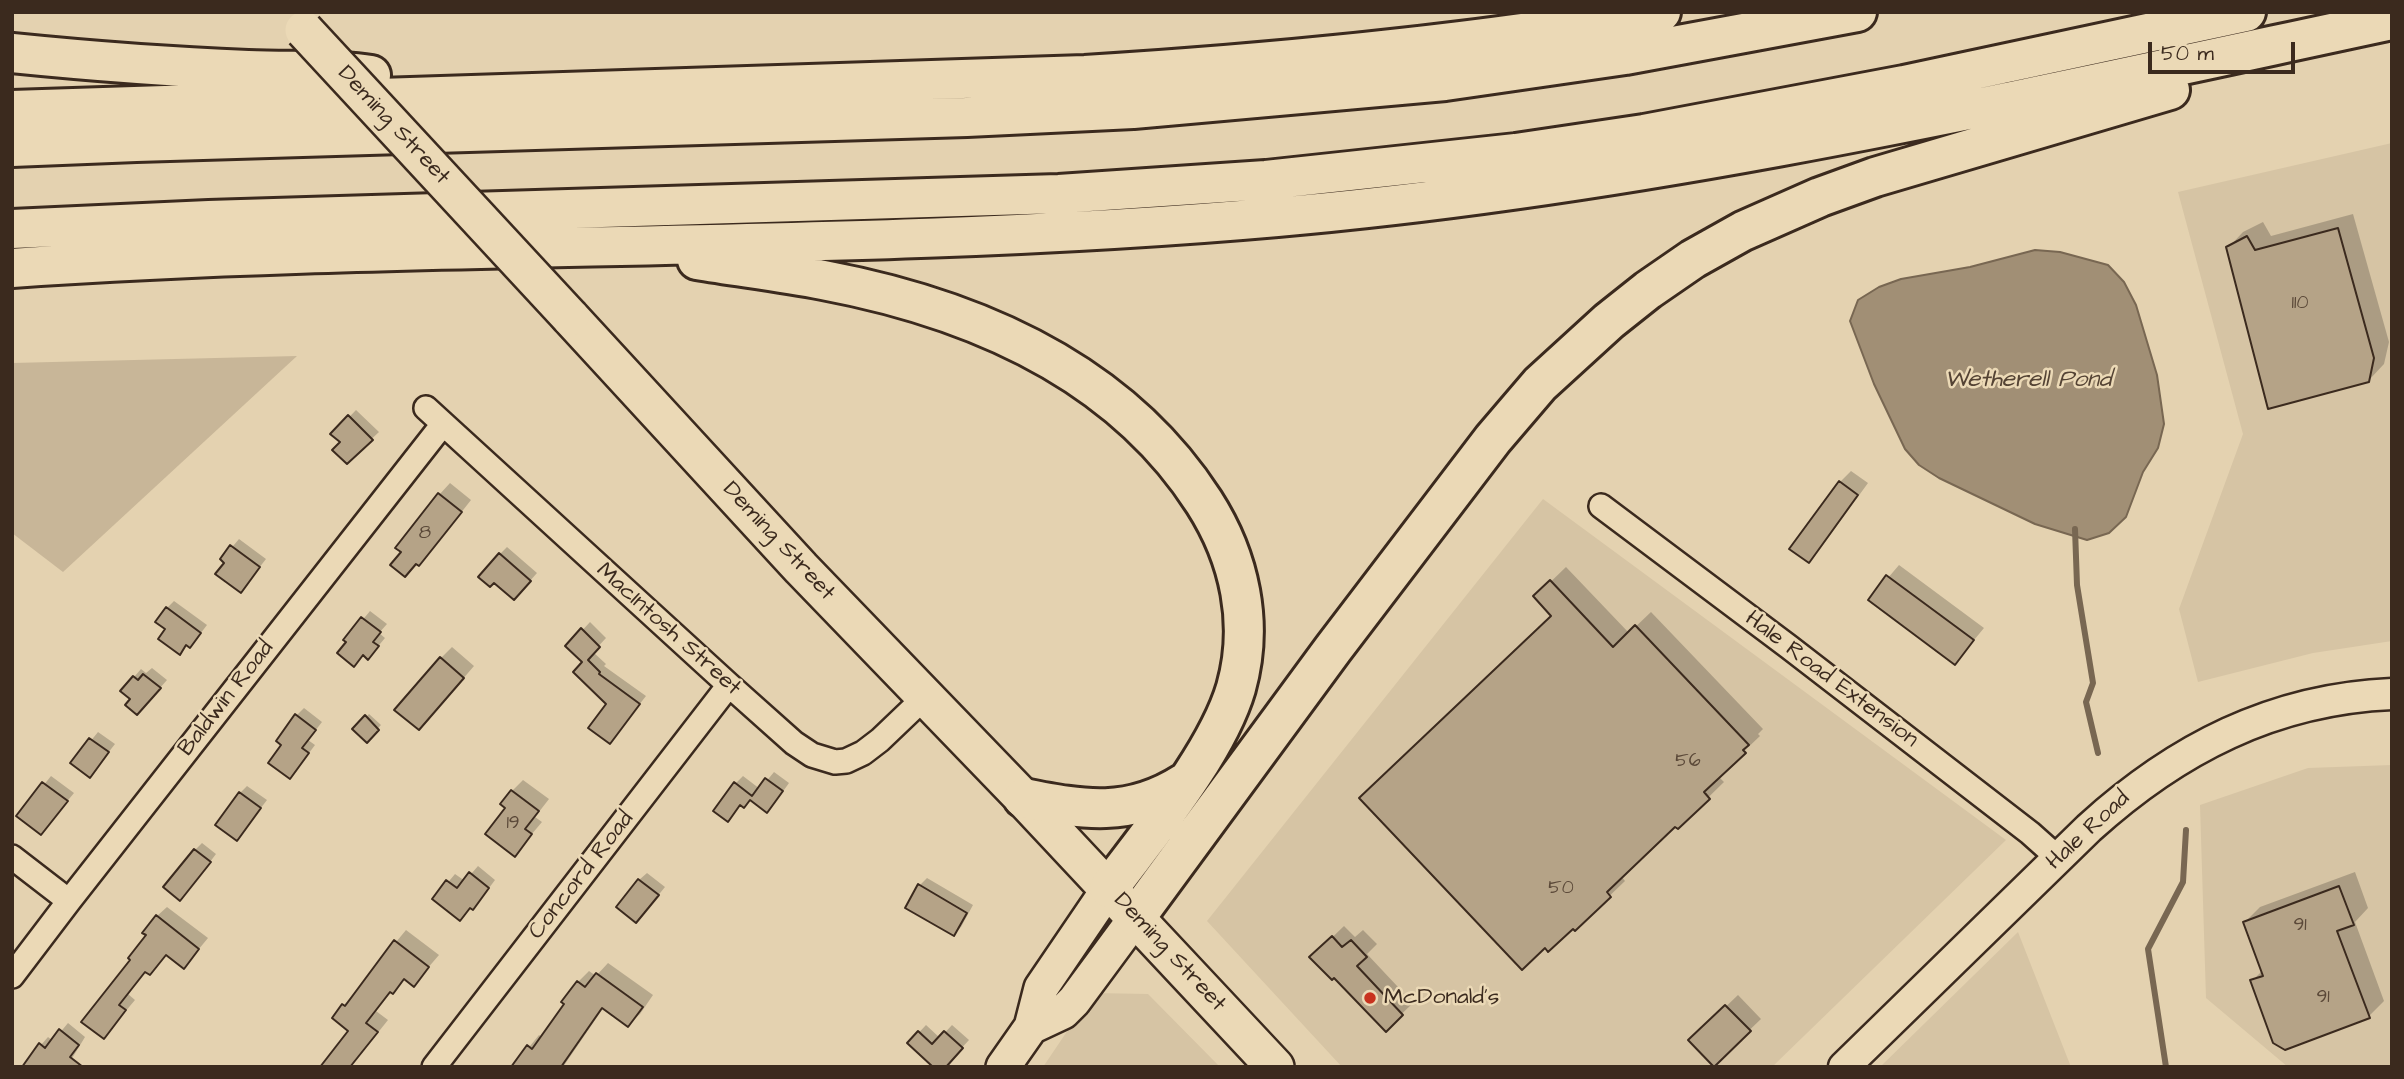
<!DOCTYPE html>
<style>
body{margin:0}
#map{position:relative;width:2404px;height:1079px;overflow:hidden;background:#e4d2b0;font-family:"Architects Daughter",sans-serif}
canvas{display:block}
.frame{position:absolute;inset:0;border:14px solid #3b2a1e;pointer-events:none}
.scale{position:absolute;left:2148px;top:42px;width:147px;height:32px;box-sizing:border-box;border:4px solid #3b2a1e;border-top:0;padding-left:9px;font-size:21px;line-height:24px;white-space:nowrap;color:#3b2a1e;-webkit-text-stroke:5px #ebd9b6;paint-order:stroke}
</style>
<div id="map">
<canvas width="2404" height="1079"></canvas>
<div class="frame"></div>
<div class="scale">50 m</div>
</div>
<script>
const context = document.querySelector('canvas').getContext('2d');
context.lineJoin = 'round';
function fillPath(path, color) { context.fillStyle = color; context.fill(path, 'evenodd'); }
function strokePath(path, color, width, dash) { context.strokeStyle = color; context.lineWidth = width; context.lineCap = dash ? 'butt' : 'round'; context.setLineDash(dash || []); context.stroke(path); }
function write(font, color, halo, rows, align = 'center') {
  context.font = font + ' "Architects Daughter",sans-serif'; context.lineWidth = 5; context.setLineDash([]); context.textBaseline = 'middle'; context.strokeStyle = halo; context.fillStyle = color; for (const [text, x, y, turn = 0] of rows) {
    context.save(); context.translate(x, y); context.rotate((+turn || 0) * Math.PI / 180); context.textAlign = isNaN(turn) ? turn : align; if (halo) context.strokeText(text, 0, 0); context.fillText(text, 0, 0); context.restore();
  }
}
fillPath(new Path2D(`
 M 2392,143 L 2392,641 L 2313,653 L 2198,682 L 2179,609 L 2243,434 L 2178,192 Z
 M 1543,499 L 2006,840 L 1772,1067 L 1342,1067 L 1207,921 Z
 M 2392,765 L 2392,1067 L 2288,1067 L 2206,998 L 2200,805 L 2308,768 Z
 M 2018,932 L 2071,1067 L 1880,1067 Z
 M 1093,993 L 1148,994 L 1220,1067 L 1043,1067 Z`), '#d6c4a4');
fillPath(new Path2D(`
 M 297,356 L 63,572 L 12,533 L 12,363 Z`), '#c8b698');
const water = new Path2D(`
 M 2035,250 L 2060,252 L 2108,265 L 2124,282 L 2136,305 L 2157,375 L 2164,424 L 2158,448 L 2143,472 L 2126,517 L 2109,533 L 2087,540 L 2035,524 L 1939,478 L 1919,465 L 1905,449 L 1874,384 L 1850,321 L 1858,300 L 1879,287 L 1901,279 L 1970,267 Z`);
fillPath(water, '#a18f75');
strokePath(water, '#786752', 2);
fillPath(new Path2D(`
 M 2353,214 L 2389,342 L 2384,364 L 2369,380 L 2228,248 L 2243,232 L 2263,222 L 2271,236 Z
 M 356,410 L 379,432 L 347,462 L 342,442 L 333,434 Z
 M 1851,471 L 1868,483 L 1820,549 L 1808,560 L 1840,482 Z
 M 450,483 L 471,500 L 430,552 L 405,575 L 439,495 Z
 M 239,539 L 266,559 L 241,591 L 227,562 L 222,559 Z
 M 507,547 L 537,573 L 521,591 L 500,554 Z
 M 1899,565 L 1984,628 L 1955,663 L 1870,599 Z
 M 1566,567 L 1629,633 L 1651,612 L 1763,729 L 1758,734 L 1760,736 L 1718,776 L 1724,782 L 1678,827 L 1675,824 L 1621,876 L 1625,881 L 1575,929 L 1553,615 L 1536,596 Z
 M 174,601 L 207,625 L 197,638 L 179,652 L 168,629 L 167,608 Z
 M 370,611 L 387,624 L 379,633 L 385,638 L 375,650 L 346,640 Z
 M 590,622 L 606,638 L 593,652 L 606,664 L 604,666 L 646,696 L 610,742 L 608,704 L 585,662 L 568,646 Z
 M 452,647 L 474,666 L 430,717 L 441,658 Z
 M 152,668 L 167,680 L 144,706 L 122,691 L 141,669 L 146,673 Z
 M 304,708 L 322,722 L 308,740 L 315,745 L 297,769 L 284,744 L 296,716 Z
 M 369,714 L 381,725 L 367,740 L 355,729 Z
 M 98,732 L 115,744 L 90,776 L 73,763 Z
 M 774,772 L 789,783 L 774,804 L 751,799 L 741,804 L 735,812 L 736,783 L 743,776 L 760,789 Z
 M 51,776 L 74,793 L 41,833 L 19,816 Z
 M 523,780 L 549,799 L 535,817 L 542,822 L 515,854 L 508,808 L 512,791 Z
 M 247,786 L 267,800 L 237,839 L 240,793 Z
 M 202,843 L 216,854 L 188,891 L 195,850 Z
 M 478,866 L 495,880 L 480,900 L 434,899 L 455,874 L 465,881 Z
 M 2355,872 L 2368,908 L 2355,922 L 2384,1001 L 2369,1016 L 2252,981 L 2263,970 L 2245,922 L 2260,907 Z
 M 647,873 L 665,887 L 643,914 L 639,880 Z
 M 927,878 L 973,905 L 961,927 L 954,934 L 920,885 Z
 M 167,907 L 208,938 L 184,967 L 173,949 L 146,970 L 128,994 L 135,1000 L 104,1037 L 148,935 L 157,916 Z
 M 1344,926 L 1355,937 L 1363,930 L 1377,944 L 1367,954 L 1413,1003 L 1386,1029 L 1334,975 L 1312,957 Z
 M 406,930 L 439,955 L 414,984 L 405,978 L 392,991 L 376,1011 L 388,1020 L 352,1065 L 328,1067 L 351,1031 L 344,1005 Z
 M 608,963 L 653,995 L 640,1014 L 628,1025 L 604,1007 L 563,1067 L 513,1067 L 539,1035 L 542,1037 L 567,1003 L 578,982 L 589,971 L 596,976 Z
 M 1738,995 L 1761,1019 L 1714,1064 L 1691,1040 Z
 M 68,1023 L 85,1037 L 68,1065 L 53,1067 L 41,1045 L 48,1037 L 53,1041 Z
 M 926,1025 L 940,1038 L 952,1025 L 969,1040 L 944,1067 L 909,1043 Z`), '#0003');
strokePath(new Path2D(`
 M 2075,529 L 2077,585 L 2093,683 L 2086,702 L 2098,753
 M 2166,1067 L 2148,949 L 2183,882 L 2186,830`), '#786752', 6);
const building = new Path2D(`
 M 2338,228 L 2374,358 L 2369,382 L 2268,409 L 2226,247 L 2247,236 L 2255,250 Z
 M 348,415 L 373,440 L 347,464 L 332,450 L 340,442 L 330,434 Z
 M 1839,481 L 1858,495 L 1809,563 L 1789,549 Z
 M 438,493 L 462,512 L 419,566 L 416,564 L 405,577 L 390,565 L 401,552 L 395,548 Z
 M 230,545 L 260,567 L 241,593 L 215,574 L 224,563 L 220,559 Z
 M 499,553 L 531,581 L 514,600 L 494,583 L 490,587 L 478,577 Z
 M 1886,575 L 1974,640 L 1955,665 L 1868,600 Z
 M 1550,580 L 1613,647 L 1635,625 L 1749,745 L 1743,750 L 1746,753 L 1704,792 L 1710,799 L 1678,829 L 1675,827 L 1607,892 L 1611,897 L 1575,931 L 1573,929 L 1548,952 L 1545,948 L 1522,970 L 1359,798 L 1551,616 L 1533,596 Z
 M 166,607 L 201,633 L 190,648 L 186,645 L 180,655 L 158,639 L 165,629 L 155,622 Z
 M 361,617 L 381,632 L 373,642 L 379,646 L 368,660 L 363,655 L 354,667 L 337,653 L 346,642 L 343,640 Z
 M 581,628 L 600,647 L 588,660 L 600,672 L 599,674 L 640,704 L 610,744 L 588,728 L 606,704 L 573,672 L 582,662 L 565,646 Z
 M 440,657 L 464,678 L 419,730 L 394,710 Z
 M 143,674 L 161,688 L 137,715 L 125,705 L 130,699 L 120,691 L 133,676 L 138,680 Z
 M 295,714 L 316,730 L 302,748 L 309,753 L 290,779 L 268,763 L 281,745 L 276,741 Z
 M 365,715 L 379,730 L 367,743 L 352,729 Z
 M 89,738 L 109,752 L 90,778 L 70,763 Z
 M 765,778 L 783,791 L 767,813 L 750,800 L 744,808 L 740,805 L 728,822 L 713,811 L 734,782 L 752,796 Z
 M 42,782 L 68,801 L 41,835 L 16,816 Z
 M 511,790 L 539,811 L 525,829 L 532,834 L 515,857 L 485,834 L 505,808 L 500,804 Z
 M 239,792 L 261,808 L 237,841 L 215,825 Z
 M 194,849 L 211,862 L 180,901 L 163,887 Z
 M 469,872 L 489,888 L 473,910 L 470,908 L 460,921 L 432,899 L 446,880 L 457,888 Z
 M 638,879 L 659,895 L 636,923 L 616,907 Z
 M 918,884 L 967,913 L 954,936 L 905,908 Z
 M 2339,886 L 2354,925 L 2337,931 L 2370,1018 L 2285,1050 L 2273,1043 L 2250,980 L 2263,976 L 2243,922 Z
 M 156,915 L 199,949 L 184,969 L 166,955 L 150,975 L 145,972 L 119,1005 L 126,1010 L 104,1039 L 81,1022 L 130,960 L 128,958 L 146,935 L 142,933 Z
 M 1332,936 L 1342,947 L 1351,940 L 1367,957 L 1357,966 L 1403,1015 L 1386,1032 L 1334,978 L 1332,980 L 1309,957 Z
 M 394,940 L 429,967 L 414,987 L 404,979 L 393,994 L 390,992 L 366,1023 L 378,1032 L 350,1067 L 320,1067 L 348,1031 L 332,1018 L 342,1004 L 345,1006 Z
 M 596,973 L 643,1007 L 628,1027 L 602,1008 L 561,1067 L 511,1067 L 527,1045 L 532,1049 L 564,1004 L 561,1002 L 577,981 L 585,987 Z
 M 1725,1005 L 1751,1031 L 1714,1067 L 1688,1040 Z
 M 59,1029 L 79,1045 L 70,1057 L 83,1067 L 22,1067 L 39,1043 L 45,1048 Z
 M 918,1031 L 932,1044 L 944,1031 L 963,1048 L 946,1067 L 933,1067 L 907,1043 Z`);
fillPath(building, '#b5a387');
strokePath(building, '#3b2a1e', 2);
const minor = new Path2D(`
 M 426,408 L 729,685 L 794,743 L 812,755 L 835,762 L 846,761 L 863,753 L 880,740 L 925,697
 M 1601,506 L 1789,647 L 2030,833 L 2058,858
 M 12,857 L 69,901
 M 12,976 L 69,901 L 443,424
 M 434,1067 L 729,685`);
const tertiary = new Path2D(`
 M 1844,1067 L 2089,828 C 2176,749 2273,699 2392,694`);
const secondary = new Path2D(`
 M 1031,1027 L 1063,1012 L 1074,1001 L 1136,917
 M 1003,1067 L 1031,1027 L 1041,988 L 1109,888`);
const primary = new Path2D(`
 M 570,317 L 801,568 L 1023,798 L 1275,1067`);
const motorway = new Path2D(`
 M 12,53 C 91,61 169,67 248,70 C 289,72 331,69 371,75
 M 12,110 L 1085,75 C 1278,63 1471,44 1661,12
 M 12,147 L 136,142 L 967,117 L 1133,109 L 1445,81 L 1625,55 L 1857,12
 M 12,229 L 209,220 L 1059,194 L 1266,180 L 1516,153 L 1644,134 L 1904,85 L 2246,12
 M 697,260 C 739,267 781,272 823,280 C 972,308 1119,370 1204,502 C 1240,558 1254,624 1236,688 C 1217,753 1149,834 1109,888
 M 12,268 C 433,239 857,254 1277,217 C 1654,184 2022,99 2392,20
 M 1023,798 C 1084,810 1129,818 1184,783
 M 1136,917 L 1333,649 L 1493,439 L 1540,384 L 1609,321 L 1648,290 L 1693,259 L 1743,231 L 1820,197 L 1875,177 L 2170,90`);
strokePath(minor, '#3b2a1e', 28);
strokePath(tertiary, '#3b2a1e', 35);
strokePath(secondary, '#3b2a1e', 38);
strokePath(primary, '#3b2a1e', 42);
strokePath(motorway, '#3b2a1e', 44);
strokePath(minor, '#ebd9b6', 23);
strokePath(tertiary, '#ebd9b6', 30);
strokePath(secondary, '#ebd9b6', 33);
strokePath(primary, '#ebd9b6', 37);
strokePath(motorway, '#ebd9b6', 38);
const primaryBridge = new Path2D(`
 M 304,30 L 570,317`);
strokePath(primaryBridge, '#3b2a1e', 42, []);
strokePath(primaryBridge, '#ebd9b6', 37);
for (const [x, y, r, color] of [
 [1370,998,7,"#c8321e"]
]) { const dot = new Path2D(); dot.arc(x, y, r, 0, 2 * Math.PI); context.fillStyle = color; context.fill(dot); strokePath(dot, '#ebd9b6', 2.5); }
write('19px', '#5a4838', null, [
 ["110",2300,304],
 ["8",425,534],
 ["56",1688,762],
 ["19",513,824],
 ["50",1561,889],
 ["91",2300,926],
 ["91",2323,998]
]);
write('23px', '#3b2a1e', '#ebd9b6', [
 ["Deming Street",393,126,47],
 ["Deming Street",778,542,47],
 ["MacIntosh Street",668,630,42],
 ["Hale Road Extension",1831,680,37],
 ["Baldwin Road",227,699,-52],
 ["Hale Road",2089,831,-43],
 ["Concord Road",582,876,-52],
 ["Deming Street",1169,953,47]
]);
write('23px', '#3b2a1e', '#ebd9b6', [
 ["McDonald's",1384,998]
], 'left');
write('italic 24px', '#544334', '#ebd9b6', [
 ["Wetherell Pond",2028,381]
]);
</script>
